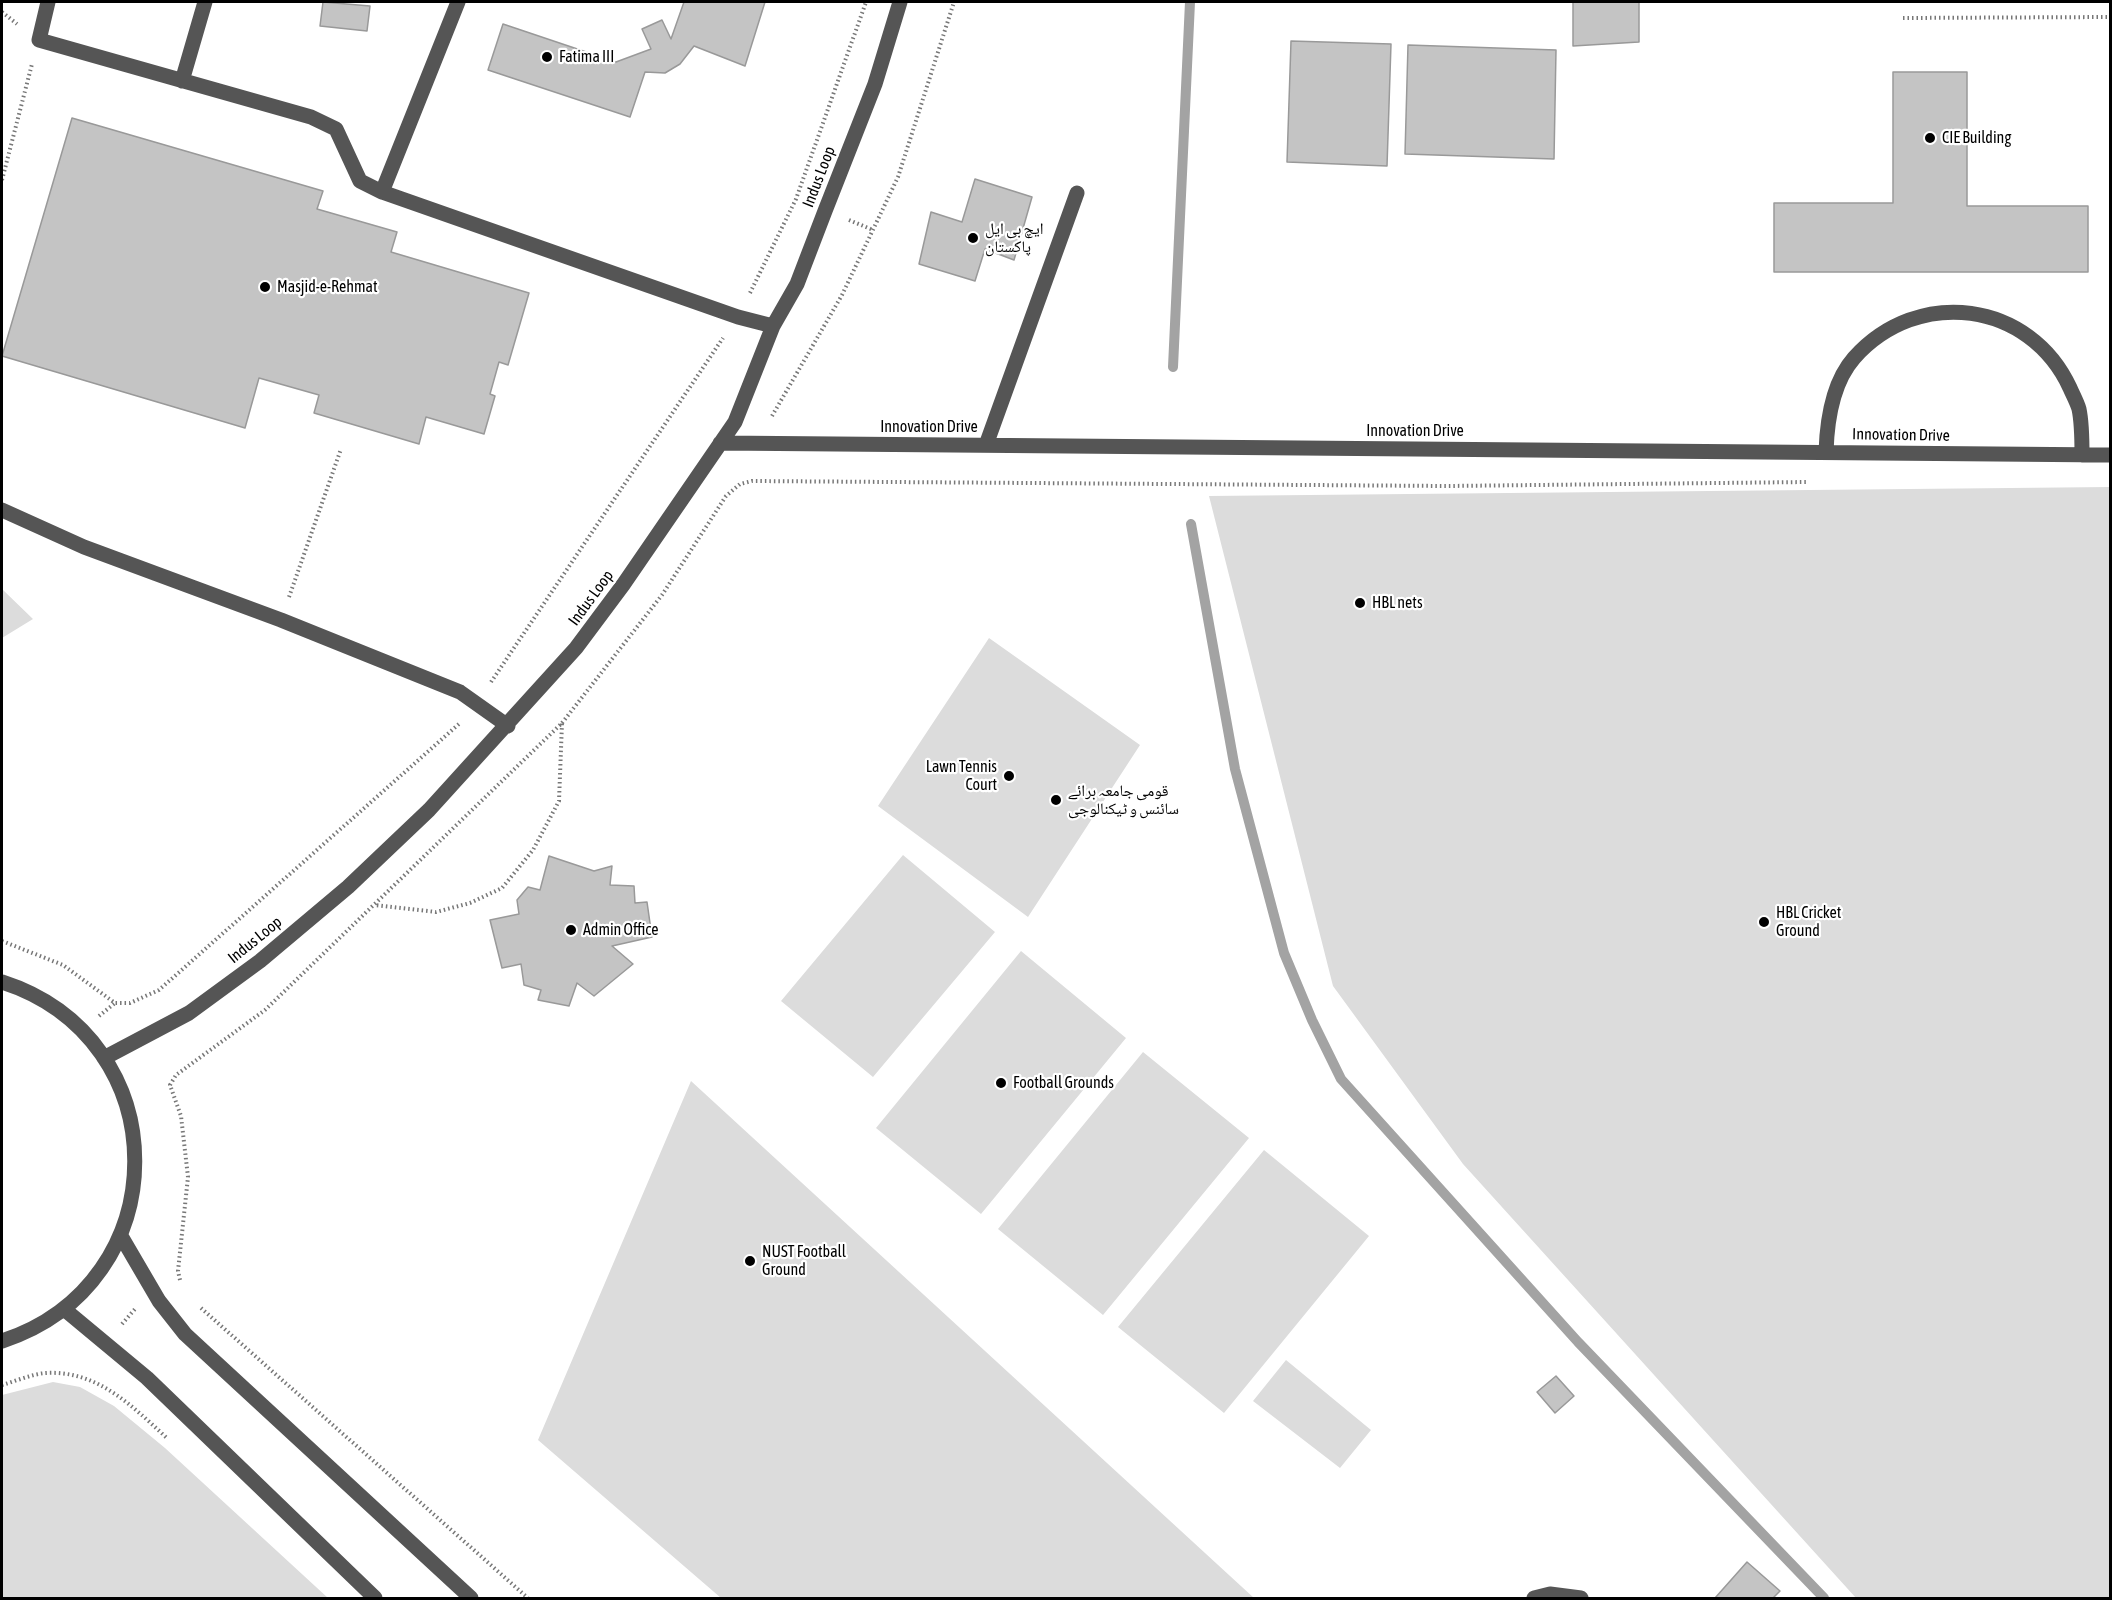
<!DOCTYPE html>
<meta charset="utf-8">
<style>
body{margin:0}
#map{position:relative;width:2112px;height:1600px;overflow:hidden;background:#fff;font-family:"Asap Condensed",sans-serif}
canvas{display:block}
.frame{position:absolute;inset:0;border:3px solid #000;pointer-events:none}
</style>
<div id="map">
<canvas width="2112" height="1600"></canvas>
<div class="frame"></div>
</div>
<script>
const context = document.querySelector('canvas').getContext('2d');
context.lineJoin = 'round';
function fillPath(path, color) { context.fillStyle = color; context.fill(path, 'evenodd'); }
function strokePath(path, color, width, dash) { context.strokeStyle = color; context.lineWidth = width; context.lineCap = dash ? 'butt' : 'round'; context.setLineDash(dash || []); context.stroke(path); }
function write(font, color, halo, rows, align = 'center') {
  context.font = font + ' "Asap Condensed","Noto Naskh Arabic",sans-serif'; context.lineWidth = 4.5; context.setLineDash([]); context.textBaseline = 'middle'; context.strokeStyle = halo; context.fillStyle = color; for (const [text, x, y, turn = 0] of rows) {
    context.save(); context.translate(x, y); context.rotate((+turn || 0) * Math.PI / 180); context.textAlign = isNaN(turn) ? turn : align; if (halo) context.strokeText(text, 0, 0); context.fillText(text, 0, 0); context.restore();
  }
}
fillPath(new Path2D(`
 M 2110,487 L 2110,1598 L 1856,1598 L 1463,1164 L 1333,986 L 1209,496 Z
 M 2,589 L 33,619 L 2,638 Z
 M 989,638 L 1140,745 L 1028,917 L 878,806 Z
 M 903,855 L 995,932 L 873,1077 L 781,1001 Z
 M 1021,951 L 1126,1038 L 981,1214 L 876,1128 Z
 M 1143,1052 L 1249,1138 L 1103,1315 L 998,1229 Z
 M 691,1081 L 1254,1598 L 721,1598 L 538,1440 Z
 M 1264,1150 L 1369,1236 L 1224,1413 L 1118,1327 Z
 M 1286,1360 L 1371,1430 L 1340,1468 L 1253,1401 Z
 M 53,1382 L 80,1387 L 114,1406 L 165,1448 L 328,1598 L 2,1598 L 2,1395 Z`), '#dcdcdc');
strokePath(new Path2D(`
 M 1173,367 L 1190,2
 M 1191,524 L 1235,769 L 1284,953 L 1312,1020 L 1341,1079 L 1578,1342 L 1824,1598`), '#a3a3a3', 10);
const building = new Path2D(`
 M 323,2 L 370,6 L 367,31 L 320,26 Z
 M 684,2 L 765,2 L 745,66 L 694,46 L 680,64 L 665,73 L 645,72 L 630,117 L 488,70 L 503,24 L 616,62 L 651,49 L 642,29 L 662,20 L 671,39 Z
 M 1573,2 L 1639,2 L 1639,42 L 1573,46 Z
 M 1291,41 L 1391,44 L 1387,166 L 1287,162 Z
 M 1408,45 L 1556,50 L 1554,159 L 1405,154 Z
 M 1893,72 L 1967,72 L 1967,206 L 2088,206 L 2088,272 L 1774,272 L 1774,203 L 1893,203 Z
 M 72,118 L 323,191 L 317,209 L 397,232 L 391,252 L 529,293 L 508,365 L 499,362 L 490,394 L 495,396 L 484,434 L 426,417 L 419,444 L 314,413 L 319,395 L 259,378 L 245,428 L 2,356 Z
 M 975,179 L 1032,197 L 1014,260 L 985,249 L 975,281 L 919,264 L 931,212 L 962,222 Z
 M 549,856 L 594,871 L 612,866 L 610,885 L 634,886 L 635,903 L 647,902 L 652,937 L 612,946 L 633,964 L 594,996 L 577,983 L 569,1006 L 538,1000 L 541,990 L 524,985 L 521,964 L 502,968 L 490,920 L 519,914 L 517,900 L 528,887 L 540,890 Z
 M 1556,1376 L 1574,1396 L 1555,1413 L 1537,1392 Z
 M 1747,1562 L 1780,1591 L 1773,1598 L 1715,1598 Z`);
fillPath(building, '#c4c4c4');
strokePath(building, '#999', 1.5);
strokePath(new Path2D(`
 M 2,12 L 17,24
 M 1903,18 L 2110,17
 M 2,180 L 32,64
 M 849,220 L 873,230
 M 750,293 L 796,199 L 866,2
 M 772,416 L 842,295 L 898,177 L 954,2
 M 289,597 L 341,449
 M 491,682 L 723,338
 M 562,723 L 662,595 L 726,496 L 740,484 L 752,481 L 1447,486 L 1808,482
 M 2,941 L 63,965 L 115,1003 L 130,1003 L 159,990 L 459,724
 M 99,1016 L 115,1003
 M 180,1280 L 178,1271 L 188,1177 L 181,1116 L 170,1085 L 176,1075 L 265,1010 L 562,723 L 559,801 L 533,850 L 502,888 L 470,903 L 436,912 L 375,905
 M 201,1308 L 528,1598
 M 122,1324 L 135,1309
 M 2,1385 C 16,1381 32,1374 46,1373 C 98,1370 133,1407 168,1439`), '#777', 4, [1.5, 3]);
strokePath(new Path2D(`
 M 48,2 L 39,40 L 311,117 L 336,129 L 360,181 L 382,192 L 738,317 L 773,326
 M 182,81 L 205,2
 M 382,192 L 458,2
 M 720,443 L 2110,455
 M 986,445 L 1077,193
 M 1826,452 C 1827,420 1832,383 1854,358 C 1918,286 2030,301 2070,388 C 2073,395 2077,402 2079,409 C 2082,423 2082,440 2082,455
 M 2,510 L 84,547 L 281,620 L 460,692 L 508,726
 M 2,982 C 179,1039 179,1283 2,1341
 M 104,1058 L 189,1013 L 260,961 L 348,887 L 429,810 L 576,648 L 623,585 L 735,422 L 773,326 L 797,284 L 825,211 L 875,84 L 900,2
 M 121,1236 L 159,1301 L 185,1334 L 471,1598
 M 64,1309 L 147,1378 L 375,1598
 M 1534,1598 L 1550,1594 L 1581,1598`), '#555', 15);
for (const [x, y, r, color] of [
 [547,57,6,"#000"],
 [1930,138,6,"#000"],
 [973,238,6,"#000"],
 [265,287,6,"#000"],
 [1360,603,6,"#000"],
 [1009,776,6,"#000"],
 [1056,800,6,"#000"],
 [1764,922,6,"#000"],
 [571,930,6,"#000"],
 [1001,1083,6,"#000"],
 [750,1261,6,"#000"]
]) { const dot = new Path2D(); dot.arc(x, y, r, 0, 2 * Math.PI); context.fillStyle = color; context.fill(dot); strokePath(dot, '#fff', 2); }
write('16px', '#000', '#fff', [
 ["Fatima III",559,57],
 ["CIE Building",1942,138],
 ["ایچ بی ایل",985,229],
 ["پاکستان",985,247],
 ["Masjid-e-Rehmat",277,287],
 ["HBL nets",1372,603],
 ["Lawn Tennis",997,767,"right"],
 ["Court",997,785,"right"],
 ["قومی جامعہ برائے",1068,791],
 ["سائنس و ٹیکنالوجی",1068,809],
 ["HBL Cricket",1776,913],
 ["Ground",1776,931],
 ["Admin Office",583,930],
 ["Football Grounds",1013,1083],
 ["NUST Football",762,1252],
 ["Ground",762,1270]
], 'left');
write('16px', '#000', '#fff', [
 ["Indus Loop",819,177,-69],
 ["Innovation Drive",929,427],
 ["Innovation Drive",1415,431],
 ["Innovation Drive",1901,435,1],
 ["Indus Loop",591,598,-54],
 ["Indus Loop",255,940,-39]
]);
</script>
